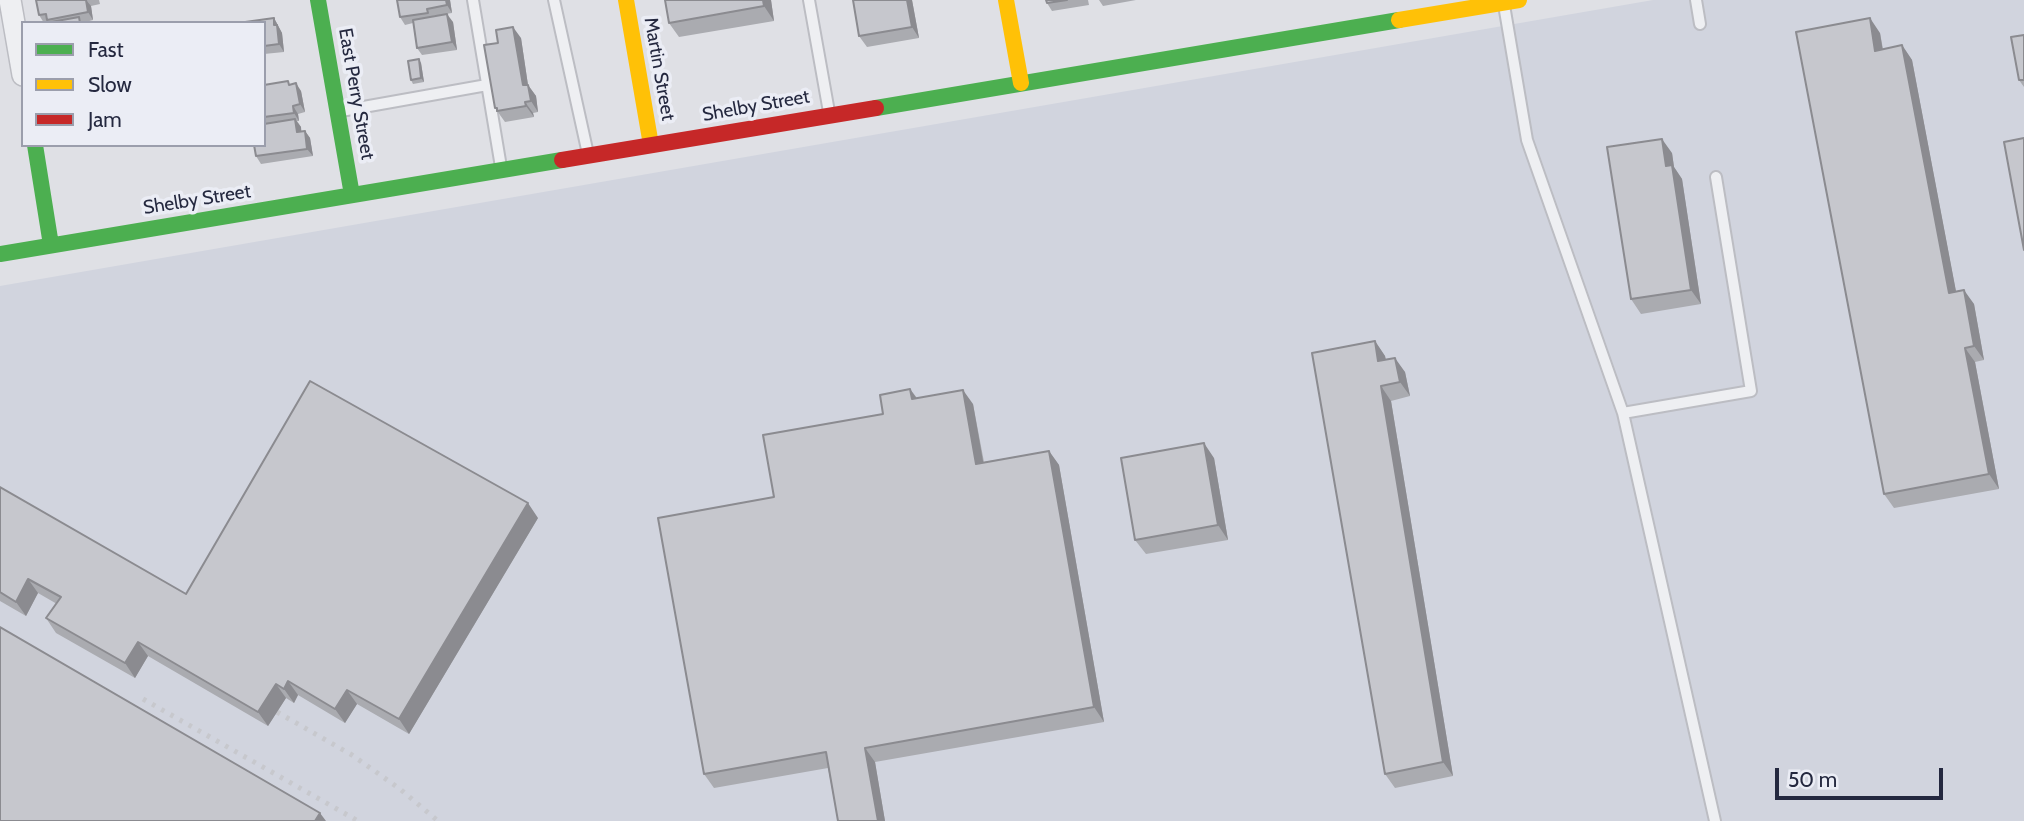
<!DOCTYPE html>
<style>
body{margin:0}
#map{position:relative;width:2024px;height:821px;overflow:hidden;background:#dfe0e5;font-family:Cabin,sans-serif}
canvas{display:block}
.legend{position:absolute;left:21px;top:21px;width:245px;height:126px;box-sizing:border-box;background:#ebedf5;border:2px solid #9b9eac;margin:0;padding:9px 12px;list-style:none;font-size:21px;color:#24283f}
.legend li{display:flex;align-items:center;gap:14px;height:35px}
.legend b{width:35px;border:2px solid #9b9eac}
.scale{position:absolute;left:1775px;top:768px;width:168px;height:32px;box-sizing:border-box;border:4px solid #24283f;border-top:0;padding-left:9px;font-size:21px;line-height:24px;white-space:nowrap;color:#24283f;-webkit-text-stroke:5px #ebedf5;paint-order:stroke}
</style>
<div id="map">
<canvas width="2024" height="821"></canvas>
<ul class="legend">
<li><b style="height:9px;background:#4caf50"></b>Fast</li>
<li><b style="height:9px;background:#ffc107"></b>Slow</li>
<li><b style="height:9px;background:#c62828"></b>Jam</li>
</ul>
<div class="scale">50 m</div>
</div>
<script>
const context = document.querySelector('canvas').getContext('2d');
context.lineJoin = 'round';
function fillPath(path, color) { context.fillStyle = color; context.fill(path, 'evenodd'); }
function strokePath(path, color, width, dash) { context.strokeStyle = color; context.lineWidth = width; context.lineCap = dash ? 'butt' : 'round'; context.setLineDash(dash || []); context.stroke(path); }
function write(font, color, halo, rows, align = 'center') {
  context.font = font + ' Cabin,sans-serif'; context.lineWidth = 7; context.setLineDash([]); context.textBaseline = 'middle'; context.strokeStyle = halo; context.fillStyle = color; for (const [text, x, y, turn = 0] of rows) {
    context.save(); context.translate(x, y); context.rotate((+turn || 0) * Math.PI / 180); context.textAlign = isNaN(turn) ? turn : align; if (halo) context.strokeText(text, 0, 0); context.fillText(text, 0, 0); context.restore();
  }
}
fillPath(new Path2D(`
 M 1653,0 L 2024,0 L 2024,821 L 0,821 L 0,286 Z`), '#d1d4de');
const lane = new Path2D(`
 M 473,0 L 501,167
 M 554,0 L 588,154
 M 809,0 L 829,112
 M 1696,0 L 1700,24
 M 1504,5 L 1527,140 L 1623,413 L 1751,391 L 1716,177
 M 341,111 L 487,85
 M 1623,413 L 1715,821`);
const street = new Path2D(`
 M 10,0 L 23,75`);
strokePath(lane, '#bcbdc3', 14);
strokePath(street, '#bcbdc3', 24);
strokePath(lane, '#eeeff2', 10);
strokePath(street, '#eeeff2', 21);
strokePath(new Path2D(`
 M 318,0 L 352,195
 M 876,108 L 1399,20
 M 35,145 L 51,245
 M 0,254 L 562,160`), '#4caf50', 16);
strokePath(new Path2D(`
 M 626,0 L 651,145
 M 1006,0 L 1021,83
 M 1399,20 L 1519,0`), '#ffc107', 16);
strokePath(new Path2D(`
 M 562,160 L 876,108`), '#c62828', 16);
strokePath(new Path2D(`
 M 143,699 L 358,821
 M 277,712 L 352,755 L 400,789 L 438,821`), '#c7c8cd', 5, [3.5, 7]);
fillPath(new Path2D(`
 M 36,0 L 99,0 L 100,4 L 91,6 L 93,20 L 82,23 L 44,23 L 39,15 Z
 M 397,0 L 450,0 L 452,13 L 433,16 L 453,22 L 457,50 L 422,55 L 417,48 L 413,23 L 405,25 L 400,17 Z
 M 771,0 L 774,21 L 679,37 L 669,23 Z
 M 853,0 L 912,0 L 919,38 L 867,47 L 859,36 Z
 M 1046,0 L 1088,0 L 1089,5 L 1052,11 L 1047,3 Z
 M 1099,0 L 1136,0 L 1103,6 Z
 M 274,18 L 282,33 L 284,52 L 264,54 L 264,23 Z
 M 1880,33 L 1883,49 L 1902,45 L 1912,60 L 1956,292 L 1974,304 L 1984,360 L 1975,362 L 1999,489 L 1894,508 L 1884,494 Z
 M 2024,35 L 2024,87 L 2019,80 Z
 M 521,38 L 528,85 L 536,96 L 538,112 L 533,113 L 534,117 L 505,122 L 495,108 Z
 M 421,63 L 424,82 L 413,84 L 411,80 Z
 M 264,85 L 291,85 L 301,91 L 305,112 L 298,114 L 299,121 L 297,121 L 301,127 L 301,131 L 305,131 L 310,138 L 313,156 L 261,164 L 256,156 L 264,145 Z
 M 1672,153 L 1674,167 L 1682,179 L 1701,304 L 1641,314 L 1631,299 Z
 M 1375,341 L 1385,356 L 1386,359 L 1405,372 L 1410,396 L 1391,401 L 1453,776 L 1395,788 L 1385,774 Z
 M 910,389 L 917,398 L 973,404 L 984,462 L 1049,451 L 1059,465 L 1104,722 L 875,762 L 885,821 L 838,821 L 828,768 L 714,788 L 704,774 L 774,497 L 883,414 Z
 M 1214,458 L 1228,540 L 1146,554 L 1135,540 Z
 M 0,487 L 186,594 L 538,518 L 409,734 L 357,704 L 345,723 L 298,695 L 294,703 L 286,698 L 268,726 L 148,656 L 135,678 L 56,633 L 46,618 L 57,604 L 38,593 L 26,616 L 0,601 Z`), '#aaabb0');
fillPath(new Path2D(`
 M 86,0 L 91,6 L 93,20 L 88,12 Z
 M 446,0 L 450,0 L 452,13 L 447,5 Z
 M 763,0 L 771,0 L 774,21 L 764,6 Z
 M 907,0 L 912,0 L 919,38 L 912,27 Z
 M 447,14 L 453,22 L 457,50 L 452,42 Z
 M 274,18 L 282,33 L 284,52 L 279,44 Z
 M 1870,18 L 1880,33 L 1885,65 L 1875,51 Z
 M 513,27 L 521,38 L 528,85 L 536,96 L 538,112 L 531,101 L 523,85 Z
 M 1902,45 L 1912,60 L 1959,307 L 1949,293 Z
 M 419,59 L 421,63 L 424,82 L 421,78 Z
 M 296,83 L 301,91 L 305,112 L 300,104 Z
 M 525,102 L 533,113 L 534,117 L 526,106 Z
 M 293,106 L 298,114 L 299,121 L 294,113 Z
 M 295,119 L 301,127 L 302,139 L 297,132 Z
 M 305,131 L 310,138 L 313,156 L 307,149 Z
 M 1662,139 L 1672,153 L 1674,167 L 1682,179 L 1701,304 L 1691,290 L 1666,166 Z
 M 1964,290 L 1974,304 L 1984,360 L 1974,346 Z
 M 1375,341 L 1385,356 L 1388,375 L 1378,361 Z
 M 1965,348 L 1975,362 L 1999,489 L 1989,474 Z
 M 1395,358 L 1405,372 L 1410,396 L 1400,382 Z
 M 1381,386 L 1391,401 L 1453,776 L 1443,762 Z
 M 910,389 L 920,403 L 912,399 Z
 M 963,390 L 973,404 L 986,478 L 976,464 Z
 M 1204,443 L 1214,458 L 1228,540 L 1218,525 Z
 M 1049,451 L 1059,465 L 1104,722 L 1094,707 Z
 M 528,503 L 538,518 L 409,734 L 399,719 Z
 M 28,579 L 38,593 L 26,616 L 16,602 Z
 M 138,642 L 148,656 L 135,678 L 125,663 Z
 M 288,681 L 298,695 L 294,703 L 284,689 Z
 M 276,684 L 286,698 L 268,726 L 258,712 Z
 M 347,690 L 357,704 L 345,723 L 335,709 Z
 M 865,748 L 875,762 L 885,821 L 878,821 Z
 M 320,813 L 326,821 L 315,821 Z`), '#8b8b90');
const building = new Path2D(`
 M 36,0 L 86,0 L 88,12 L 47,20 L 46,14 L 39,15 Z
 M 397,0 L 446,0 L 447,5 L 427,9 L 428,13 L 400,17 Z
 M 665,0 L 763,0 L 764,6 L 669,23 Z
 M 853,0 L 907,0 L 912,27 L 859,36 Z
 M 1046,0 L 1067,0 L 1047,3 Z
 M 447,14 L 452,42 L 417,48 L 413,20 Z
 M 79,17 L 80,23 L 52,23 L 51,22 Z
 M 274,18 L 274,25 L 277,25 L 279,44 L 264,46 L 264,23 L 238,23 Z
 M 1870,18 L 1875,51 L 1902,45 L 1949,293 L 1964,290 L 1974,346 L 1965,348 L 1989,474 L 1884,494 L 1796,32 Z
 M 513,27 L 523,85 L 528,85 L 531,101 L 525,102 L 526,106 L 497,111 L 497,108 L 495,108 L 484,45 L 498,43 L 496,30 Z
 M 2024,35 L 2024,80 L 2019,80 L 2011,37 Z
 M 419,59 L 421,78 L 411,80 L 408,61 Z
 M 288,81 L 289,85 L 296,83 L 300,104 L 293,106 L 294,113 L 264,117 L 264,85 Z
 M 295,119 L 297,132 L 305,131 L 307,149 L 256,156 L 254,145 L 264,145 L 264,124 Z
 M 2024,138 L 2024,250 L 2004,142 Z
 M 1662,139 L 1666,166 L 1672,165 L 1691,290 L 1631,299 L 1607,147 Z
 M 1375,341 L 1378,361 L 1395,358 L 1400,382 L 1381,386 L 1443,762 L 1385,774 L 1312,353 Z
 M 310,381 L 528,503 L 399,719 L 347,690 L 335,709 L 288,681 L 284,689 L 276,684 L 258,712 L 138,642 L 125,663 L 46,618 L 61,597 L 28,579 L 16,602 L 0,592 L 0,487 L 186,594 Z
 M 910,389 L 912,399 L 963,390 L 976,464 L 1049,451 L 1094,707 L 865,748 L 878,821 L 838,821 L 826,752 L 704,774 L 658,518 L 774,497 L 763,435 L 883,414 L 880,395 Z
 M 1204,443 L 1218,525 L 1135,540 L 1121,458 Z
 M 0,627 L 320,813 L 315,821 L 0,821 Z`);
fillPath(building, '#c6c7cd');
strokePath(building, '#8b8b90', 2);
write('19px', '#24283f', '#ebedf5', [
 ["Martin Street",659,69,80],
 ["East Perry Street",356,94,80],
 ["Shelby Street",756,106,-10],
 ["Shelby Street",197,200,-9]
]);
</script>
